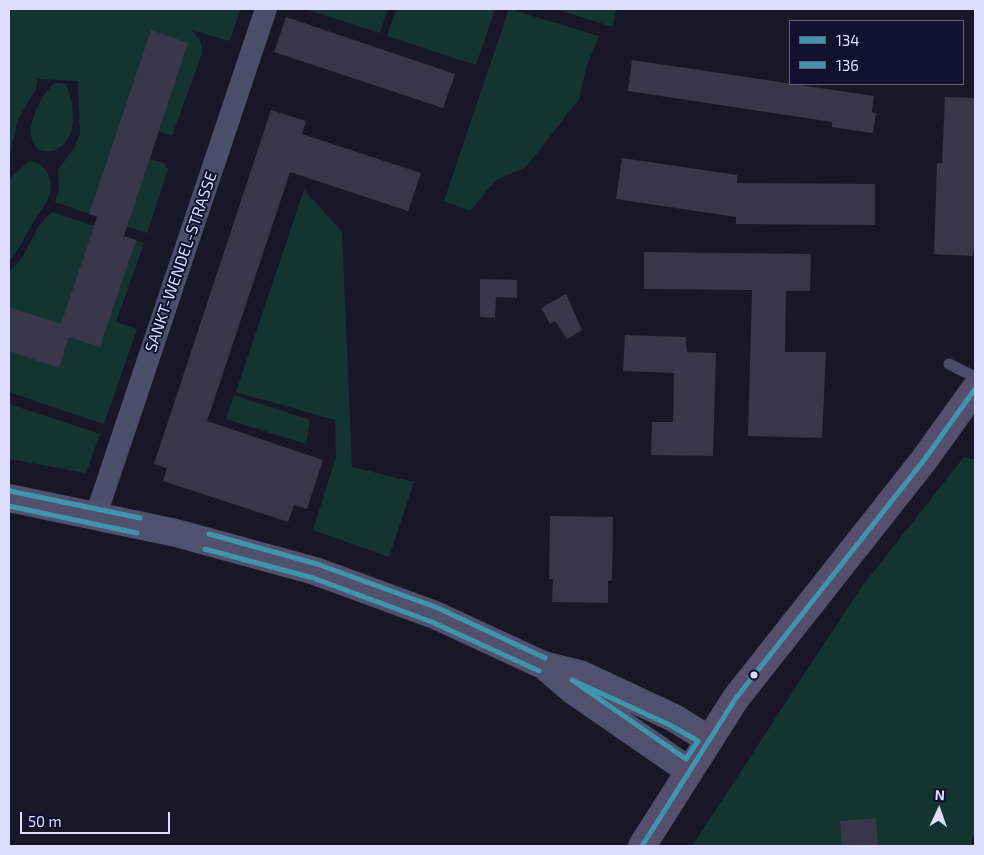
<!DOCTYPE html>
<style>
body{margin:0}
#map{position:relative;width:984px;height:855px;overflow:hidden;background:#191727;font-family:"Exo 2",sans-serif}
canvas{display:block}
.frame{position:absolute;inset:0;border:10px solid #deddff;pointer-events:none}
.legend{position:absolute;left:789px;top:20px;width:175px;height:65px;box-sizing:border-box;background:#13102e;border:1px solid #646282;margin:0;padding:6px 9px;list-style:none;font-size:15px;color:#deddff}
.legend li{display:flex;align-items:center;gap:10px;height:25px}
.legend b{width:25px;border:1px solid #646282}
.north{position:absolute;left:914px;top:785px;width:50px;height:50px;-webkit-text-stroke:4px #13102e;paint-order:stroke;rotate:3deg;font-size:14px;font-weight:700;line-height:20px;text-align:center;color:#deddff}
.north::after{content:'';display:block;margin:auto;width:18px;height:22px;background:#deddff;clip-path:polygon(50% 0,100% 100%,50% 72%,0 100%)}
.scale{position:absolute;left:20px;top:812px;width:150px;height:22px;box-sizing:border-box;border:2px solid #deddff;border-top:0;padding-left:6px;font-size:15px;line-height:18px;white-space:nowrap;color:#deddff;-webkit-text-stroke:4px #13102e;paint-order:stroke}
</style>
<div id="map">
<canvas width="984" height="855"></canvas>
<div class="frame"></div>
<ul class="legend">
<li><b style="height:6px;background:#4094ac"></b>134</li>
<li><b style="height:6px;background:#4094ac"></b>136</li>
</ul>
<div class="north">N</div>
<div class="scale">50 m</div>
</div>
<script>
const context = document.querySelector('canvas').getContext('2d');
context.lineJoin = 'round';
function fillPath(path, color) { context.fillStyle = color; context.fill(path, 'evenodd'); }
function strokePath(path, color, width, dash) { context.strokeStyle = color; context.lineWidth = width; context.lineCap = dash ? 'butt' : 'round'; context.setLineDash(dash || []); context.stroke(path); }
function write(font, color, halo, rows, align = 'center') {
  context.font = font + ' "Exo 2",sans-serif'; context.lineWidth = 4; context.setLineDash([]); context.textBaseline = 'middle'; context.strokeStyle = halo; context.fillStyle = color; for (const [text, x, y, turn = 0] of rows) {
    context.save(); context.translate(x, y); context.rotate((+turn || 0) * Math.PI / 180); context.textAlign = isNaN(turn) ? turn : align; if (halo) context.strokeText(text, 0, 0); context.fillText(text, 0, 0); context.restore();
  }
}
fillPath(new Path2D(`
 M 9,9 L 240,9 L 230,41 L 192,30 L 201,42 L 202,53 L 172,136 L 159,131 L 150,159 L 164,163 L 168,169 L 147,233 L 55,202 L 59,191 L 58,170 L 74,148 L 80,134 L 78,81 L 38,79 L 36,89 L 18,119 L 9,160 Z
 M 305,9 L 388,9 L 380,33 Z
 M 396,9 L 495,9 L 476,65 L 387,36 Z
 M 509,9 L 599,36 L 587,65 L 579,99 L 526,167 L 496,180 L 470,211 L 444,201 Z
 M 555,9 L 616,9 L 613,27 Z
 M 55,83 L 66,84 C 98,167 9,170 36,111 C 40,101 46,90 55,83 Z
 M 30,161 C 50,164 56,186 46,203 C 42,210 37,216 33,222 C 25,237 19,249 9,262 L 9,179 Z
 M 304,190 L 342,232 L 352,467 L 414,482 L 389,557 L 313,530 L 336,457 L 335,420 L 236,392 Z
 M 52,212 L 144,243 L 116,322 L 137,329 L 104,424 L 9,392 L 9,271 C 31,256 31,227 52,212 Z
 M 234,395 L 310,420 L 306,444 L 226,419 Z
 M 9,404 L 100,434 L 86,473 L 9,459 Z
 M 964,457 L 975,460 L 975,828 L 971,846 L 692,846 L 860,589 Z`), '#143432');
fillPath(new Path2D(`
 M 286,17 L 455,74 L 443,108 L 274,52 Z
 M 151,30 L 188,43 L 124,236 L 136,240 L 100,347 L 69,337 L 59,368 L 9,351 L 9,307 L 61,324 L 97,217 L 89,214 Z
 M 632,60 L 874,96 L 872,112 L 876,113 L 873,133 L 832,127 L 832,122 L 628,91 Z
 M 945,97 L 975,98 L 975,237 L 973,256 L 934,254 L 937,163 L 942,163 Z
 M 271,110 L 306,121 L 302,134 L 421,173 L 408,211 L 290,172 L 207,421 L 323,460 L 307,509 L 294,505 L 288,522 L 163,481 L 167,468 L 154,464 Z
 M 622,158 L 737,175 L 737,183 L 875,184 L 875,225 L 736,224 L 736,217 L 616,199 Z
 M 644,252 L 811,254 L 810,291 L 786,291 L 785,352 L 826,352 L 822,438 L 748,436 L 752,290 L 644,289 Z
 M 480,279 L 517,280 L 517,298 L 496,297 L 495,318 L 480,317 Z
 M 566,294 L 582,330 L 567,339 L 555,321 L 550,324 L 541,308 Z
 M 625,335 L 686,337 L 687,352 L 716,353 L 713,456 L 651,455 L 652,422 L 673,422 L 674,373 L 623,371 Z
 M 550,516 L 613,517 L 612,580 L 608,581 L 608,603 L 552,602 L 553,579 L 549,579 Z
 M 876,818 L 878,845 L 842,846 L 840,821 Z`), '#383648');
strokePath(new Path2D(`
 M 949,364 L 975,377`), '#4c4d68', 11);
strokePath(new Path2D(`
 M 96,515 L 266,9`), '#4c4d68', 22);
strokePath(new Path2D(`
 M 9,498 L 176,533 L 315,571 L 435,615 L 543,665 L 580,674 L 674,718 L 708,739
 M 548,669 L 571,689 L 688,770`), '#50516d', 28);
strokePath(new Path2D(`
 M 642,846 L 736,698 L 924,460 L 975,389`), '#554e6d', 28);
strokePath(new Path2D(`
 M 642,846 L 736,698 L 924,460 L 975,389`), '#4094ac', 5);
strokePath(new Path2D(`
 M 10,491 L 140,518
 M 9,506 L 137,533
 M 209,534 L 317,564 L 438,608 L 545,658
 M 205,549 L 313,578 L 432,622 L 539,671
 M 572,680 L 670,725 L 698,741 L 686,759 Z`), '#4094ac', 5);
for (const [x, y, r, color] of [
 [754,675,4.5,"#deddff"]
]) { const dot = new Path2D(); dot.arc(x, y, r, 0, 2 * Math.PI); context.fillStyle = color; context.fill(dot); strokePath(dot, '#13102e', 2); }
write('16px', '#deddff', '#13102e', [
 ["SANKT-WENDEL-STRASSE",181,262,-71]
]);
</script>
